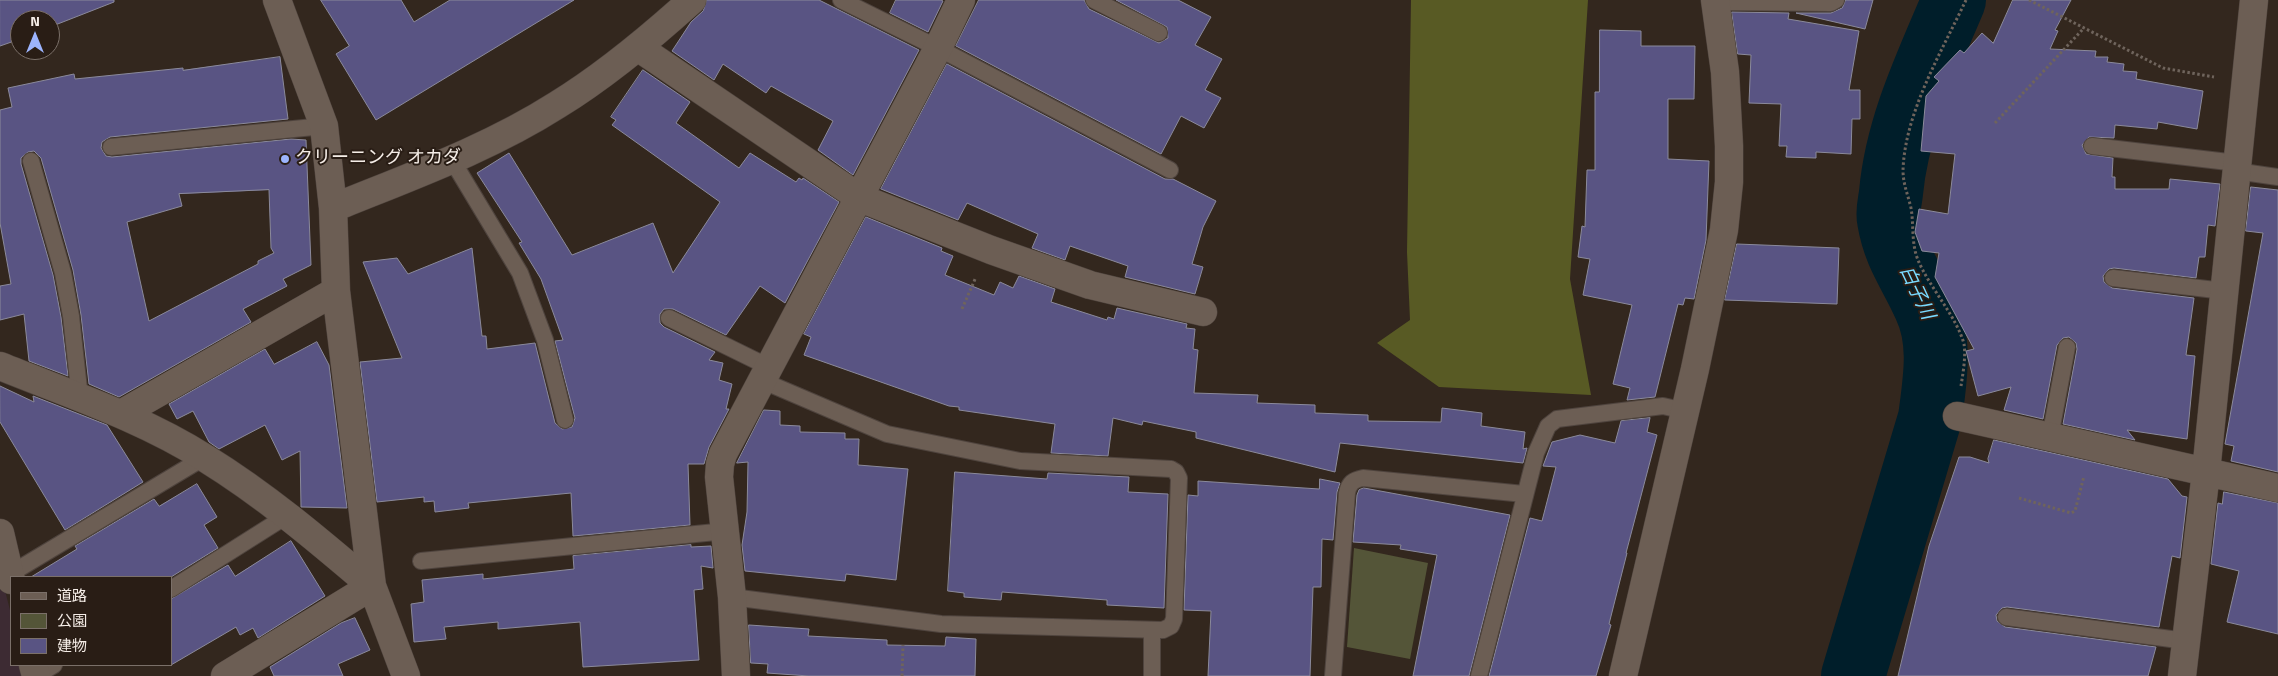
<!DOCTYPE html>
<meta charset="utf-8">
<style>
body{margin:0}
#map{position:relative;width:2278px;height:676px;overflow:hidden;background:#33271e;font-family:"Titillium Web","Noto Sans JP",sans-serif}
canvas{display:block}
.legend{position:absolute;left:10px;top:576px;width:162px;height:90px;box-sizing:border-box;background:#291d15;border:1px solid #7b7069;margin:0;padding:6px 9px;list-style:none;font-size:15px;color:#f5ede7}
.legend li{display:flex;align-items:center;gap:10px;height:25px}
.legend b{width:25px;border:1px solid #7b7069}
.north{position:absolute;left:10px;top:10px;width:50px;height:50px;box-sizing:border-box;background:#291d15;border:1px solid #7b7069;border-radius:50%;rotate:0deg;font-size:14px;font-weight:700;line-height:20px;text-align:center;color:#f5ede7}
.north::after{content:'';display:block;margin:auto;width:18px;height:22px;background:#9cb4fd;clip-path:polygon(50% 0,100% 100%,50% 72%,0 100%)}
</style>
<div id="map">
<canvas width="2278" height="676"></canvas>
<ul class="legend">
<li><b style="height:6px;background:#6c5e54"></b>道路</li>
<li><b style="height:14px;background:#545538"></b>公園</li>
<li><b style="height:14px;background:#595483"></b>建物</li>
</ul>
<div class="north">N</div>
</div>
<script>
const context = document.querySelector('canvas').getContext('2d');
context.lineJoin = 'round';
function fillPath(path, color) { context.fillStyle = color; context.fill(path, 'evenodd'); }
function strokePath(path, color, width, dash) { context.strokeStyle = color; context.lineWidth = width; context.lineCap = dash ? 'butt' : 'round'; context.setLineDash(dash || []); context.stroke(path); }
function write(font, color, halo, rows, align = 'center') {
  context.font = font + ' "Titillium Web","Noto Sans JP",sans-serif'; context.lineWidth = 4; context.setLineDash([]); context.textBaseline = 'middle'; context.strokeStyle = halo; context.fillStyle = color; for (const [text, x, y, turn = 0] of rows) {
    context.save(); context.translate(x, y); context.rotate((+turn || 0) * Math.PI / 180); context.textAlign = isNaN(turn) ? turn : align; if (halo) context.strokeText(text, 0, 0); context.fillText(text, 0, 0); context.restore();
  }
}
fillPath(new Path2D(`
 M 0,571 L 11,614 L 11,665 L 24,665 L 27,676 L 0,676 Z`), '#3d2b33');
fillPath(new Path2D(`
 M 1354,548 L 1428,563 L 1410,659 L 1347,647 Z`), '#545538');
fillPath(new Path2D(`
 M 1411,0 L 1588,0 L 1570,279 L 1591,395 L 1439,387 L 1377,343 L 1410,320 L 1407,252 Z`), '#585a24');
strokePath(new Path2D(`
 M 1853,676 L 1930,418 C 1935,380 1942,341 1925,306 C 1911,274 1895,256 1889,220 C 1887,211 1890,202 1891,193 C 1897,125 1928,62 1954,0`), '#001e2a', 64);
const building = new Path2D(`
 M 0,0 L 114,0 L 114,2 L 50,27 L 50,20 L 20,20 L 20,39 L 0,46 Z
 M 321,0 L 401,0 L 414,22 L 450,0 L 574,0 L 376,120 L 336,54 L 349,46 Z
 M 707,0 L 819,0 L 919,50 L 853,175 L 818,150 L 833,121 L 771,86 L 766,93 L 723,64 L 714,80 L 672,51 L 691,22 L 703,11 Z
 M 896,0 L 941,0 L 943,1 L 928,32 L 890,13 Z
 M 979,0 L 1084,0 L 1089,9 L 1159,43 L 1168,38 L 1167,27 L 1116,0 L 1178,0 L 1211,17 L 1195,45 L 1222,59 L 1205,90 L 1221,98 L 1204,128 L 1181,116 L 1161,154 L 956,46 Z
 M 1846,0 L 1873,0 L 1865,29 L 1796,13 L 1831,13 L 1842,8 Z
 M 2013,0 L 2071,0 L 2055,30 L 2058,31 L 2050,49 L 2096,51 L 2095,57 L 2108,57 L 2107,62 L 2124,64 L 2123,71 L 2137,72 L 2136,79 L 2203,91 L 2197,129 L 2158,122 L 2157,129 L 2115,125 L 2114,138 L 2089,137 L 2082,145 L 2086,154 L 2113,158 L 2112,177 L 2115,177 L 2115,189 L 2169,189 L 2170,179 L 2220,184 L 2215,226 L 2208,225 L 2205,257 L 2199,257 L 2196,278 L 2114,268 L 2109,269 L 2103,276 L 2104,282 L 2112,288 L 2194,298 L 2186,355 L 2195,356 L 2187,439 L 2127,430 L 2135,440 L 2063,424 L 2077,349 L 2076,343 L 2069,337 L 2063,338 L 2057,345 L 2043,419 L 2004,410 L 2011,387 L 1978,396 L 1966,351 L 1974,349 L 1935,277 L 1939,253 L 1922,251 L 1915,232 L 1919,209 L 1948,214 L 1955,154 L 1921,151 L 1926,96 L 1939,81 L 1934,77 L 1960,50 L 1964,53 L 1982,33 L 1993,43 Z
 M 1732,12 L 1789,13 L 1788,19 L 1859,31 L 1849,90 L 1860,90 L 1860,119 L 1852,119 L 1851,154 L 1816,152 L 1816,158 L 1786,157 L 1787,146 L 1779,146 L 1781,104 L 1749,103 L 1751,55 L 1738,54 Z
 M 1600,30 L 1641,31 L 1641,46 L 1695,46 L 1694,99 L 1668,99 L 1668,159 L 1709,161 L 1706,240 L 1694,299 L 1685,298 L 1683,305 L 1678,304 L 1655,397 L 1627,400 L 1630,388 L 1613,384 L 1632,305 L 1583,295 L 1590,259 L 1578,257 L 1582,226 L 1585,227 L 1587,170 L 1595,170 L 1595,92 L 1599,92 Z
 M 280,57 L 288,119 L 110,137 L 102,142 L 101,148 L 106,156 L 112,157 L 291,139 L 306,140 L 311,265 L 283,279 L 287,286 L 243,309 L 251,322 L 119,397 L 89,384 L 81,315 L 73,270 L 41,158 L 34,151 L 28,152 L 21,158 L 21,164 L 53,275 L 61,317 L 68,376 L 29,361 L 24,314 L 0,320 L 0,286 L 11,284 L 0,223 L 0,110 L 12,107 L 8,88 L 74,74 L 75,79 L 183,68 L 183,70 ZM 269,190 L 271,248 L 274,253 L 258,261 L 258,264 L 149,321 L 127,222 L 182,206 L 179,194 Z
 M 947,64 L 1165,179 L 1173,179 L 1216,201 L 1203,227 L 1192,264 L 1203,267 L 1195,294 L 1125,277 L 1128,266 L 1070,246 L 1065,260 L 1032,248 L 1038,234 L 967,203 L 958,220 L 881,189 Z
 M 643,70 L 690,102 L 676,123 L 739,168 L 750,153 L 796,182 L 799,178 L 802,180 L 803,178 L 839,202 L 785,303 L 760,286 L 726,335 L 673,309 L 664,309 L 660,314 L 660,323 L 664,327 L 715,352 L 709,360 L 723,363 L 719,380 L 732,384 L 726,409 L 729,409 L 709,447 L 704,464 L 688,464 L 690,525 L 573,536 L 571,493 L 468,503 L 469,508 L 435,512 L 434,501 L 424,502 L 424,497 L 377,502 L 360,362 L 402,358 L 363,262 L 397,258 L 408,274 L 472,248 L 482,336 L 486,336 L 487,349 L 535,343 L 555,423 L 562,429 L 572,427 L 575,418 L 555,341 L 563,340 L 541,279 L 519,243 L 522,242 L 477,173 L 509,153 L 572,255 L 653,223 L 673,273 L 720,202 L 612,125 L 616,120 L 611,117 Z
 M 2251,187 L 2278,190 L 2278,472 L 2231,461 L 2234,446 L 2225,444 L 2263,233 L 2246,231 Z
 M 866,217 L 942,248 L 941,251 L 953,256 L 945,275 L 994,295 L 1000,282 L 1013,288 L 1019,276 L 1055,289 L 1051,302 L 1107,320 L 1108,317 L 1114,319 L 1117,308 L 1187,324 L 1186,328 L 1195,329 L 1193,349 L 1198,350 L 1194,393 L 1258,395 L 1257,403 L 1315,405 L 1315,413 L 1368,415 L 1368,421 L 1441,422 L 1442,408 L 1482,413 L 1481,426 L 1525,432 L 1523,449 L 1527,448 L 1523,463 L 1340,443 L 1335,472 L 1196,438 L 1196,432 L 1143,421 L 1142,425 L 1113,418 L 1108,456 L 1051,453 L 1055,424 L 959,410 L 959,407 L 949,406 L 804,355 L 811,337 L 804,334 Z
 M 1737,244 L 1839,248 L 1837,304 L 1725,300 Z
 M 317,342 L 329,365 L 347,508 L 301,507 L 300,451 L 282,460 L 265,425 L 219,449 L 209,442 L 193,411 L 177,419 L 169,404 L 265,349 L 274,364 Z
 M 0,386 L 34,402 L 33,396 L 107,425 L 143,482 L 65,530 L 0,422 Z
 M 764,410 L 780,411 L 780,425 L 800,426 L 800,432 L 845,433 L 845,439 L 859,439 L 858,465 L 908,469 L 896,580 L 846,574 L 845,581 L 745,571 L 742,545 L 747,512 L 748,462 L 737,463 Z
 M 1650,418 L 1647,432 L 1657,435 L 1626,553 L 1627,553 L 1609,624 L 1611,625 L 1596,676 L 1489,676 L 1530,518 L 1542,521 L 1556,467 L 1543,466 L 1552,442 L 1580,435 L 1615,443 L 1621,421 Z
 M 1994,440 L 2168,479 L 2182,496 L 2187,497 L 2180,558 L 2172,556 L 2159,627 L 2007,607 L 2002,608 L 1996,615 L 1997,621 L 2005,627 L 2156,647 L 2148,676 L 1898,676 L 1929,546 L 1959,457 L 1970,457 L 1989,463 L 1988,459 Z
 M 955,472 L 1047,479 L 1048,473 L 1129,477 L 1128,492 L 1168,494 L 1164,608 L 1107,605 L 1107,600 L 1002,592 L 1001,600 L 964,597 L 964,593 L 948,591 Z
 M 1320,479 L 1340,483 L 1337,492 L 1333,540 L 1322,539 L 1321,587 L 1313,587 L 1310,676 L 1208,676 L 1211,611 L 1184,610 L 1188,495 L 1198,496 L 1198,481 L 1319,489 Z
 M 197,484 L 217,517 L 204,525 L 218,548 L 171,577 L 31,577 L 77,549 L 75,546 L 154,499 L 159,506 Z
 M 1364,488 L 1510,515 L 1469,676 L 1413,676 L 1437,555 L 1400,549 L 1401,545 L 1353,542 L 1357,495 L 1359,490 Z
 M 2224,492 L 2278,503 L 2278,634 L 2227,622 L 2239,571 L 2211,564 L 2218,503 L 2222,504 Z
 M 291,541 L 325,596 L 258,638 L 253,628 L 240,635 L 236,627 L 171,665 L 171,599 L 228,565 L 235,576 Z
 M 691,545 L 691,547 L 711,546 L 713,568 L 701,566 L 703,589 L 694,590 L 699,660 L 583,667 L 580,622 L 498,629 L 498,622 L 444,627 L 446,639 L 414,642 L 411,604 L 424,602 L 422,580 L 483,574 L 483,579 L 574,569 L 573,556 Z
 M 355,618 L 370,650 L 338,664 L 343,676 L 274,676 L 270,667 L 341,623 Z
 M 749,625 L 809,629 L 808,636 L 887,640 L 887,645 L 945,646 L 946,637 L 976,639 L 975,676 L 809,676 L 767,673 L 768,664 L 751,663 Z`);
fillPath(building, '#595483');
strokePath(building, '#8b8a9b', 1);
const service = new Path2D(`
 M 841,0 L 938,48 L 1170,170
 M 1094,0 L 1159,33
 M 1716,2 L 1831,3 L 1836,0
 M 2092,146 L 2237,163
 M 111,147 L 324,126
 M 452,160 L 520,273 L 545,340 L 565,420
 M 31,161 L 63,273 L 71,316 L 80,398
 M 2236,171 L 2278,177
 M 2113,278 L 2224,291
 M 669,318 L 771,368
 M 2050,437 L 2067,347
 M 421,561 L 726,531
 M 10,574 L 205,457
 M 171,589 L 288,515
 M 732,597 L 941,624 L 1163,630 L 1171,626 L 1174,619 L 1179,478 L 1176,472 L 1171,469 L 1020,461 L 887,434 L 763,381
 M 2006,617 L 2186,641
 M 1152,630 L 1152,676
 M 36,676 L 54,665
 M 1333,676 L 1347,493 C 1349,483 1353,480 1363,478 L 1524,494
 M 1479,676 L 1536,453 L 1548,426 L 1557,419 L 1663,406 L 1685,411`);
const minor = new Path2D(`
 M 277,0 L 324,126 L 333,208 L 336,291 L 372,586 L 406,676
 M 639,48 L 860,198 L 991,250 L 1090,285 L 1203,312
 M 333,208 C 409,177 488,149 557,105 C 606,75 650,38 692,0
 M 0,366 C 69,394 142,418 205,458 C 265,495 318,540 372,586
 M 121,414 L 336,291
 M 1957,416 L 2278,488
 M 0,533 L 11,580
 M 33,665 L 36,676
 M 225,676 L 372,586
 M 736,676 L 732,597 L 719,477 L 720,464 L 723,454 L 938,48 L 961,0
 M 1623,676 L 1695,369 L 1724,230 L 1729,182 L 1729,146 L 1725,72 L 1715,0
 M 2182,676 L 2206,472 L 2254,0`);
strokePath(service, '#4f443e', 18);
strokePath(minor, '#4f443e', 29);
strokePath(new Path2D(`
 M 2029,0 L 2163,68 L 2214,77
 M 1995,123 L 2084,28
 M 962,309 L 976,277
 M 1961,386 C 1963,373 1966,357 1964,344 C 1957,317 1929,287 1918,260 C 1911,243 1914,225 1911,208 C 1908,195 1903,184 1903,170 C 1905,112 1942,51 1966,0
 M 2019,498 L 2071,513 L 2075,511 L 2084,476
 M 902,676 L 903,645`), '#6f645c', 3, [2.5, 2.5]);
strokePath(service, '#6c5e54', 16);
strokePath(minor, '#6c5e54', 28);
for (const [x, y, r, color] of [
 [285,159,5,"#9cb4fd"]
]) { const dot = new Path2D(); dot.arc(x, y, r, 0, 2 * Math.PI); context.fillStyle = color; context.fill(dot); strokePath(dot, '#291d15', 2); }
write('18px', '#f5ede7', '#291d15', [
 ["クリーニング オカダ",295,159]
], 'left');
write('italic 19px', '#79daff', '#291d15', [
 ["白子川",1916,293,65]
]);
</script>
